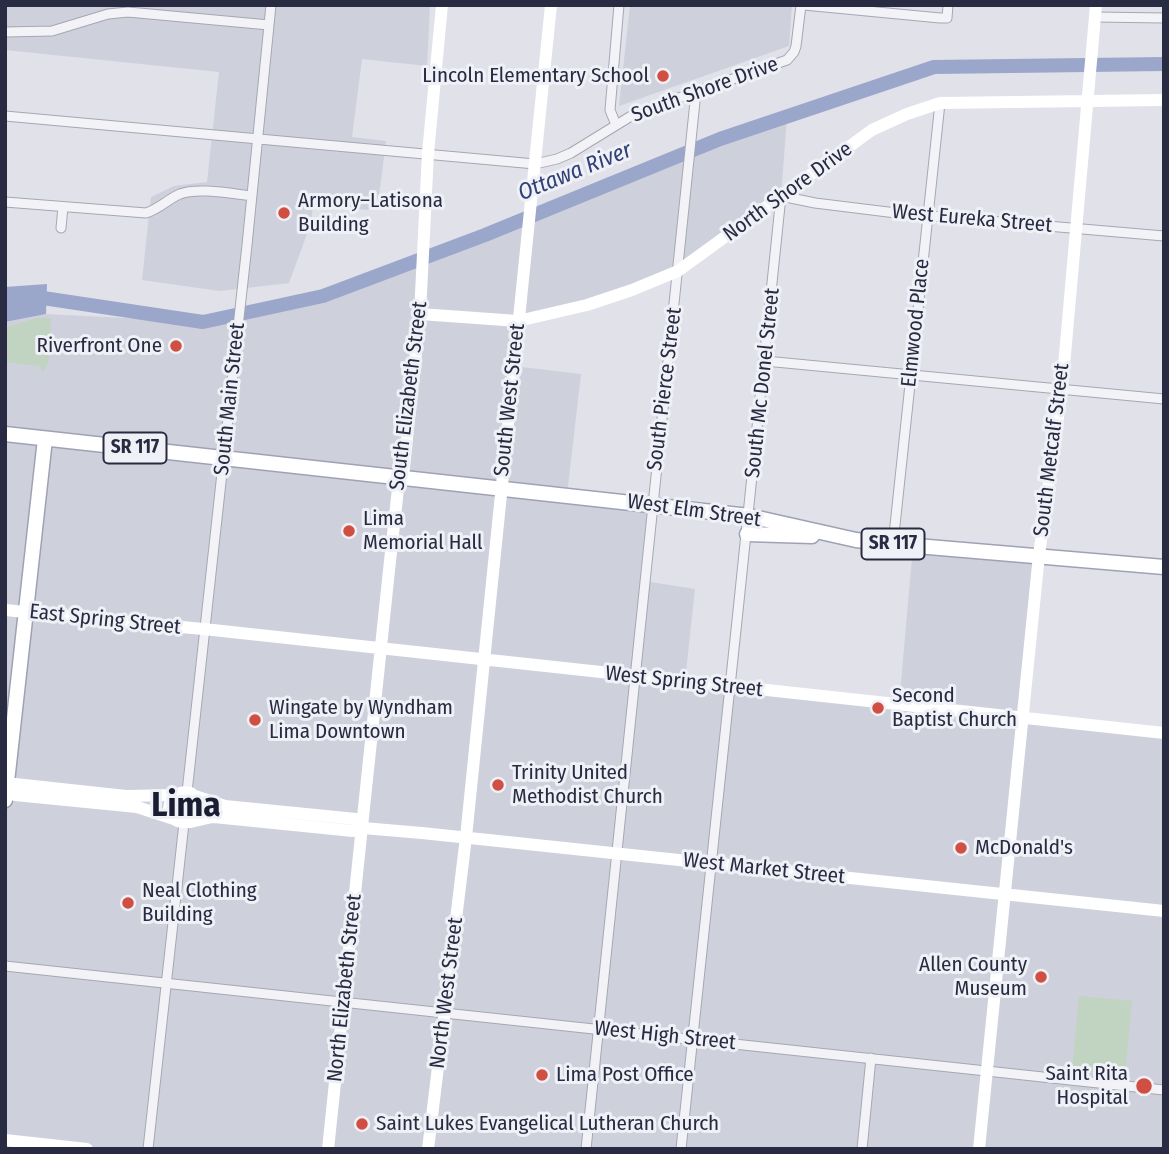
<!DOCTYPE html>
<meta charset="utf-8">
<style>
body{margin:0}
#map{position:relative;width:1169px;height:1154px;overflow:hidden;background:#e0e1e9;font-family:"Fira Sans Condensed",sans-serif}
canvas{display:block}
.frame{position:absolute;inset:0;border:7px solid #282b41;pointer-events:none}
</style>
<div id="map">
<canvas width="1169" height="1154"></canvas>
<div class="frame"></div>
</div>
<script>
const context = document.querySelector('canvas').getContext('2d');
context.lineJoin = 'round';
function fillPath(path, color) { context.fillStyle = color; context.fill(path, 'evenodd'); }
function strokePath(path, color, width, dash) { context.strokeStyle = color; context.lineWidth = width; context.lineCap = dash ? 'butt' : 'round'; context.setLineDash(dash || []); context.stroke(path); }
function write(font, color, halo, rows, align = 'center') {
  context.font = font + ' "Fira Sans Condensed",sans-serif'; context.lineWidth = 6; context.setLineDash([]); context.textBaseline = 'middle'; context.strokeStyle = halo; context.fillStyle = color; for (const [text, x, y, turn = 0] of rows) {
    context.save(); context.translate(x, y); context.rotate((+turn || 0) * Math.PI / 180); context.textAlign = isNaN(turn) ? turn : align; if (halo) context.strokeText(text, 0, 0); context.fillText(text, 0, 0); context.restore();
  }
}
fillPath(new Path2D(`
 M 5,5 L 430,5 L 427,66 L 362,59 L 352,137 L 386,141 L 379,196 L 368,210 L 313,205 L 311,223 L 289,283 L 220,291 L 142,280 L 151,197 L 174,186 L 207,182 L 219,72 L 5,50 Z
 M 630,5 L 792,5 L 789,46 L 619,106 Z
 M 787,117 L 781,196 L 678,271 L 518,321 L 513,366 L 581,374 L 567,495 L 652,505 L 644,581 L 695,589 L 685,681 L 899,705 L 913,546 L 1039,555 L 1023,718 L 1164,733 L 1164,1149 L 5,1149 L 5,322 L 46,314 L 203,322 L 323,296 L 485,235 L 720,139 Z`), '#ced0db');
fillPath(new Path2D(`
 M 36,318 L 51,318 L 48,365 L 42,372 L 40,366 L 5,362 L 5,328 Z
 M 1079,996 L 1132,1001 L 1125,1075 L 1072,1070 Z`), '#c1d3c1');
fillPath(new Path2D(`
 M 47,284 L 46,314 L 5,322 L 5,287 Z`), '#9aa6ca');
strokePath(new Path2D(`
 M 5,307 L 43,298 L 203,322 L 323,296 L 485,235 L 720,139 L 934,67 L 1164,64`), '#9aa6ca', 14);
const street = new Path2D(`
 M 804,5 L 940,18 L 947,18 L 948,5
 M 1095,17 L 1164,18
 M 5,32 L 52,31 L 108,14 L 128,12 L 269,25
 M 5,116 L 535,164 L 557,159 L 571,153 L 636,113 L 787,60 L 794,52 L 796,46 L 801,5
 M 616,125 L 610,110 L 619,5
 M 5,202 L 146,213 C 159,209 168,199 180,194 C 198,187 233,194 252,196
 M 61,228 L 63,207
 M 765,361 L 1164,399
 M 893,544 L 940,103
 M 187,792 L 247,245 L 271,5
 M 5,966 L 1164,1090
 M 148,1149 L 184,823
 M 586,1149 L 696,92
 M 681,1149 C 713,831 750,514 781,196 L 815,203 L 896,213 L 1164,236
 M 862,1149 L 871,1058`);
const primary = new Path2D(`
 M 5,434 L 749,516 L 856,540 L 893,544 L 1164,567
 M 747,534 L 812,536
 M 5,800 L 45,439`);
strokePath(street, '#a5a7b3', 11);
strokePath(primary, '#9fa2b5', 17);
strokePath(street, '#f3f3f7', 9);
strokePath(new Path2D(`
 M 420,314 L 518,321 L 587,305 L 632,290 L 678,271 L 872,130 L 907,114 L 940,103 L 1164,100
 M 5,610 L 213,630 L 1164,733
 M 5,789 L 15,795 L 137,807 L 174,819
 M 6,789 L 15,784 L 126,796 L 176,795
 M 195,796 L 225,806 L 356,819 L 363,828
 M 191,822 L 199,814 L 200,804 L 191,793 C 179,790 170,797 169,809 L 174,819 C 186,827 200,818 214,817 L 353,831 L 363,828 L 422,833 L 1164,911
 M 5,1140 L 87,1149
 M 328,1149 L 390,561 L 398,489 L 403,477 L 420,314 L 428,153 L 442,5
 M 428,1149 L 466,837 L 551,5
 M 979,1149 L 1039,555 L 1062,388 L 1096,5`), '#fff', 12);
strokePath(primary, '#fff', 14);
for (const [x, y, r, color] of [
 [663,76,7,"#d14e42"],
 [284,213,7,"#d14e42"],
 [176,346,7,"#d14e42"],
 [349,531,7,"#d14e42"],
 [878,708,7,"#d14e42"],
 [255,720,7,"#d14e42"],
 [498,785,7,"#d14e42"],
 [961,848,7,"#d14e42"],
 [128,903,7,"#d14e42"],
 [1041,977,7,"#d14e42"],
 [542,1075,7,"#d14e42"],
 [1144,1086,9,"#d14e42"],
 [362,1124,7,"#d14e42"]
]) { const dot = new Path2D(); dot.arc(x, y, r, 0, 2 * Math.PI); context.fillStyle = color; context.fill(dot); strokePath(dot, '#eff1f7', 2.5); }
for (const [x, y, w] of [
 [135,448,63],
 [893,544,63]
]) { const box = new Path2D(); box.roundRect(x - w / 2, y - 15.5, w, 31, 5); context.fillStyle = '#eff1f7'; context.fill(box); strokePath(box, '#282b41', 2); }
write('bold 19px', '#282b41', null, [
 ["SR 117",135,448],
 ["SR 117",893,544]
]);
write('21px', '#282b41', '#eff1f7', [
 ["Lincoln Elementary School",649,76,"right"],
 ["Armory–Latisona",298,201],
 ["Building",298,225],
 ["Riverfront One",162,346,"right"],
 ["Lima",363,519],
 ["Memorial Hall",363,543],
 ["Second",892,696],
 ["Baptist Church",892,720],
 ["Wingate by Wyndham",269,708],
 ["Lima Downtown",269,732],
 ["Trinity United",512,773],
 ["Methodist Church",512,797],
 ["McDonald's",975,848],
 ["Neal Clothing",142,891],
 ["Building",142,915],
 ["Allen County",1027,965,"right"],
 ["Museum",1027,989,"right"],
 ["Saint Rita",1128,1074,"right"],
 ["Hospital",1128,1098,"right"],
 ["Lima Post Office",556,1075],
 ["Saint Lukes Evangelical Lutheran Church",376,1124]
], 'left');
write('21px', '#282b41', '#eff1f7', [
 ["South Shore Drive",705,90,-20],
 ["North Shore Drive",788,192,-36],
 ["West Eureka Street",972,219,5],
 ["Elmwood Place",916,323,-84],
 ["South Mc Donel Street",763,383,-84],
 ["South Pierce Street",665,389,-83],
 ["South Elizabeth Street",409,396,-83],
 ["South Main Street",230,399,-84],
 ["South West Street",510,400,-84],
 ["South Metcalf Street",1052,450,-83],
 ["West Elm Street",694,511,8],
 ["East Spring Street",105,620,6],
 ["West Spring Street",684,682,6],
 ["West Market Street",764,869,6],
 ["North Elizabeth Street",345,988,-84],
 ["North West Street",447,993,-83],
 ["West High Street",665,1036,6]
]);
write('italic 23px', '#314076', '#eff1f7', [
 ["Ottawa River",575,172,-22]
]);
write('bold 35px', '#1a1d32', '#eff1f7', [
 ["Lima",186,806]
]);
</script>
